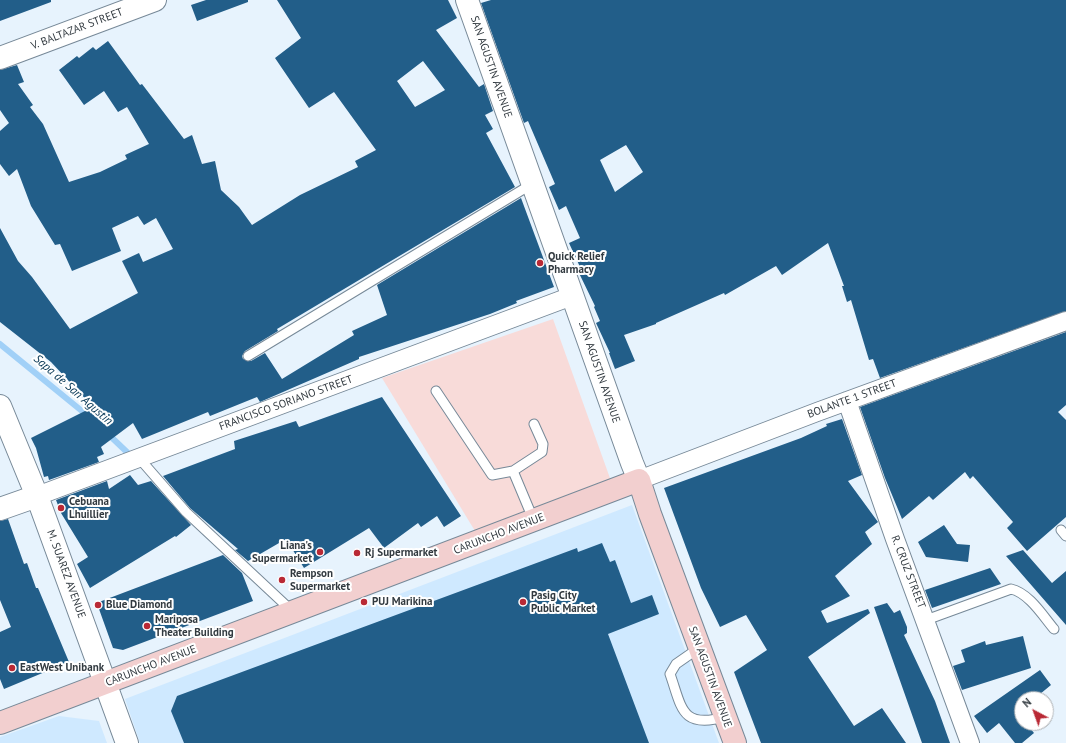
<!DOCTYPE html>
<style>
body{margin:0}
#map{position:relative;width:1066px;height:743px;overflow:hidden;background:#e7f3fd;font-family:"PT Sans",sans-serif}
canvas{display:block}
.north{position:absolute;left:1014px;top:691px;width:40px;height:40px;box-sizing:border-box;background:#fff;border:1px solid #adb0b3;border-radius:50%;rotate:319deg;font-size:11px;font-weight:700;line-height:16px;text-align:center;color:#323a40}
.north::after{content:'';display:block;margin:auto;width:14px;height:18px;background:#b92935;clip-path:polygon(50% 0,100% 100%,50% 72%,0 100%)}
</style>
<div id="map">
<canvas width="1066" height="743"></canvas>
<div class="north">N</div>
</div>
<script>
const context = document.querySelector('canvas').getContext('2d');
context.lineJoin = 'round';
function fillPath(path, color) { context.fillStyle = color; context.fill(path, 'evenodd'); }
function strokePath(path, color, width, dash) { context.strokeStyle = color; context.lineWidth = width; context.lineCap = dash ? 'butt' : 'round'; context.setLineDash(dash || []); context.stroke(path); }
function write(font, color, halo, rows, align = 'center') {
  context.font = font + ' "PT Sans",sans-serif'; context.lineWidth = 4; context.setLineDash([]); context.textBaseline = 'middle'; context.strokeStyle = halo; context.fillStyle = color; for (const [text, x, y, turn = 0] of rows) {
    context.save(); context.translate(x, y); context.rotate((+turn || 0) * Math.PI / 180); context.textAlign = isNaN(turn) ? turn : align; if (halo) context.strokeText(text, 0, 0); context.fillText(text, 0, 0); context.restore();
  }
}
fillPath(new Path2D(`
 M 632,505 L 719,743 L 140,743 L 125,699 Z
 M 59,716 L 99,721 L 107,743 L 0,743 L 0,737 Z`), '#cfe9ff');
fillPath(new Path2D(`
 M 553,319 L 611,481 L 475,531 L 382,378 Z`), '#f8dbd9');
strokePath(new Path2D(`
 M 0,344 L 88,416
 M 107,433 L 130,455`), '#a1d0f7', 6);
fillPath(new Path2D(`
 M 0,0 L 51,0 L 51,2 L 0,21 Z
 M 206,0 L 248,0 L 248,2 L 197,21 L 191,5 Z
 M 277,0 L 448,0 L 457,18 L 436,30 L 479,87 L 484,84 L 493,111 L 485,115 L 493,129 L 486,133 L 515,187 L 277,329 L 278,331 L 245,351 L 242,356 L 243,359 L 251,361 L 265,353 L 282,379 L 354,335 L 352,331 L 387,315 L 377,285 L 521,198 L 554,287 L 516,301 L 517,303 L 490,314 L 359,357 L 359,359 L 260,402 L 257,397 L 210,416 L 208,412 L 142,439 L 133,423 L 101,447 L 104,454 L 97,457 L 99,462 L 49,480 L 48,476 L 44,477 L 36,448 L 31,438 L 93,407 L 51,362 L 0,322 L 0,228 L 18,261 L 32,277 L 70,329 L 138,293 L 122,261 L 139,253 L 143,262 L 173,249 L 156,218 L 144,225 L 138,216 L 112,228 L 121,251 L 72,271 L 60,244 L 55,245 L 31,206 L 17,169 L 9,176 L 0,164 L 0,131 L 9,123 L 0,110 L 0,70 L 17,65 L 24,82 L 18,84 L 33,105 L 30,107 L 43,124 L 69,182 L 100,172 L 127,159 L 125,155 L 149,144 L 127,107 L 118,112 L 104,91 L 84,105 L 59,70 L 77,56 L 79,58 L 93,47 L 96,50 L 108,41 L 140,85 L 142,84 L 184,139 L 192,135 L 202,164 L 215,161 L 221,190 L 239,207 L 252,225 L 300,195 L 358,167 L 355,161 L 376,150 L 334,92 L 309,108 L 275,58 L 301,38 ZM 423,61 L 445,90 L 415,107 L 397,81 Z
 M 491,0 L 1066,0 L 1066,311 L 880,378 L 873,359 L 869,360 L 851,300 L 847,302 L 842,286 L 844,286 L 828,243 L 782,275 L 776,266 L 725,295 L 724,293 L 656,323 L 656,324 L 624,335 L 635,361 L 615,369 L 609,353 L 610,353 L 596,323 L 600,321 L 594,307 L 595,306 L 577,269 L 580,267 L 569,243 L 580,238 L 566,206 L 559,210 L 549,187 L 555,184 L 528,121 L 524,123 L 481,3 ZM 626,145 L 643,172 L 615,192 L 600,160 Z
 M 1066,332 L 1066,405 L 1058,412 L 1066,420 L 1066,517 L 1027,551 L 1007,528 L 1013,522 L 973,476 L 970,479 L 965,472 L 933,500 L 929,496 L 902,519 L 885,478 L 860,407 Z
 M 382,397 L 461,516 L 444,527 L 437,516 L 421,527 L 418,523 L 384,548 L 369,528 L 304,568 L 286,539 L 248,561 L 235,550 L 238,549 L 190,508 L 163,476 L 235,449 L 234,441 L 296,421 L 299,427 Z
 M 842,419 L 862,475 L 848,481 L 878,522 L 865,532 L 872,544 L 835,576 L 850,596 L 821,611 L 827,623 L 868,609 L 870,613 L 808,657 L 854,726 L 882,708 L 906,743 L 761,743 L 734,672 L 767,650 L 746,615 L 720,627 L 701,588 L 664,488 L 801,438 L 827,426 L 826,424 Z
 M 130,475 L 138,485 L 151,481 L 191,525 L 176,537 L 175,536 L 90,588 L 77,564 L 88,557 L 61,513 L 56,500 L 107,481 L 109,489 Z
 M 8,519 L 24,564 L 27,563 L 36,588 L 38,588 L 69,662 L 4,689 L 0,679 L 0,632 L 11,627 L 0,600 L 0,521 Z
 M 944,525 L 957,544 L 970,545 L 968,562 L 926,557 L 918,542 Z
 M 602,543 L 610,562 L 615,560 L 631,603 L 652,595 L 659,614 L 608,634 L 649,743 L 184,743 L 171,711 L 177,696 L 577,548 L 578,552 Z
 M 1023,550 L 1052,583 L 1066,571 L 1066,625 L 1006,556 Z
 M 223,555 L 242,573 L 253,601 L 123,650 L 113,648 L 99,609 L 99,602 Z
 M 990,568 L 1001,584 L 932,608 L 925,590 Z
 M 887,603 L 894,613 L 900,610 L 907,627 L 907,633 L 904,635 L 935,701 L 950,743 L 922,743 L 874,607 Z
 M 1023,636 L 1031,668 L 962,690 L 953,666 L 965,662 L 961,650 L 985,641 L 986,645 Z
 M 1040,670 L 1051,685 L 1034,699 L 1022,699 L 1022,707 L 1017,711 L 1022,717 L 1022,723 L 1026,723 L 1034,733 L 1022,743 L 1015,743 L 999,723 L 987,733 L 974,716 Z`), '#225e89');
const service = new Path2D(`
 M 248,356 L 532,184
 M 436,391 L 492,475 L 513,471 L 542,452 L 543,444 L 534,424
 M 139,458 L 186,512 L 292,611
 M 513,471 L 534,521
 M 1061,530 L 1066,536
 M 926,620 L 1011,589 C 1029,593 1043,616 1054,629
 M 699,648 L 676,664 L 670,674 C 682,708 681,729 725,717`);
const minor = new Path2D(`
 M 847,401 L 895,539 L 970,743
 M 639,480 L 817,412 L 1066,321
 M 37,496 L 572,296`);
const tertiary = new Path2D(`
 M 467,0 L 632,463 L 639,480
 M 0,58 L 155,0
 M 0,406 L 37,496 L 127,743
 M 0,509 L 37,496`);
const secondary = new Path2D(`
 M 0,723 L 639,480 L 650,514 L 735,743`);
strokePath(service, '#778998', 11);
strokePath(minor, '#778998', 20);
strokePath(tertiary, '#778998', 24);
strokePath(secondary, '#778998', 24);
strokePath(service, '#fff', 9);
strokePath(minor, '#fff', 18);
strokePath(tertiary, '#fff', 22);
strokePath(secondary, '#f2cfcf', 22);
for (const [x, y, r, color] of [
 [540,263,4,"#b92935"],
 [61,508,4,"#b92935"],
 [320,552,4,"#b92935"],
 [357,553,4,"#b92935"],
 [282,580,4,"#b92935"],
 [364,602,4,"#b92935"],
 [523,602,4,"#b92935"],
 [98,605,4,"#b92935"],
 [147,626,4,"#b92935"],
 [12,668,4,"#b92935"]
]) { const dot = new Path2D(); dot.arc(x, y, r, 0, 2 * Math.PI); context.fillStyle = color; context.fill(dot); strokePath(dot, '#fff', 1.5); }
write('11px', '#323a40', '#fff', [
 ["V. BALTAZAR STREET",77,29,-21],
 ["SAN AGUSTIN AVENUE",491,67,71],
 ["SAN AGUSTIN AVENUE",599,372,71],
 ["BOLANTE 1 STREET",852,399,-20],
 ["FRANCISCO SORIANO STREET",286,403,-20],
 ["CARUNCHO AVENUE",499,534,-21],
 ["R. CRUZ STREET",908,572,69],
 ["M. SUAREZ AVENUE",66,574,70],
 ["CARUNCHO AVENUE",151,666,-21],
 ["SAN AGUSTIN AVENUE",710,677,70]
]);
write('bold 11px', '#323a40', '#fff', [
 ["Quick Relief",548,257],
 ["Pharmacy",548,270],
 ["Cebuana",69,502],
 ["Lhuillier",69,515],
 ["Liana's",312,546,"right"],
 ["Supermarket",312,559,"right"],
 ["Rj Supermarket",365,553],
 ["Rempson",290,574],
 ["Supermarket",290,587],
 ["Pasig City",531,596],
 ["Public Market",531,609],
 ["PUJ Marikina",372,602],
 ["Blue Diamond",106,605],
 ["Mariposa",155,620],
 ["Theater Building",155,633],
 ["EastWest Unibank",20,668]
], 'left');
write('italic 12px', '#033453', '#fff', [
 ["Sapa de San Agustin",73,390,41]
]);
</script>
